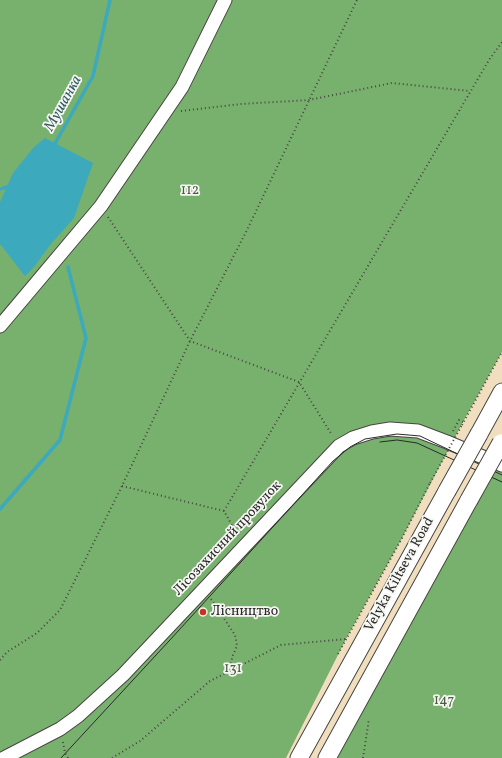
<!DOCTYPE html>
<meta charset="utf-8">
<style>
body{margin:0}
canvas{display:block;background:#f1debf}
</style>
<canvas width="502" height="758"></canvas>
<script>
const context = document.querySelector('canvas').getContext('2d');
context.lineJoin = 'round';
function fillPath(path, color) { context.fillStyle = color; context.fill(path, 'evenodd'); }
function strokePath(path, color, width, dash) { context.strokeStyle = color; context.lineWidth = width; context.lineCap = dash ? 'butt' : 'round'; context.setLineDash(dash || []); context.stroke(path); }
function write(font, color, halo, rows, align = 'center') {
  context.font = font + ' Vollkorn,serif'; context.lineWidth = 3.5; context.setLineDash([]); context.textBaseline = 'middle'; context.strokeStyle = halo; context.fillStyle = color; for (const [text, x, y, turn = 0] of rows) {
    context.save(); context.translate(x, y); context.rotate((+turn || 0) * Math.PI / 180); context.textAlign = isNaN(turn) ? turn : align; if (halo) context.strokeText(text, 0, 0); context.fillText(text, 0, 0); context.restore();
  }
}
fillPath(new Path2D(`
 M 0,0 L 502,0 L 502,352 L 463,422 L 401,540 L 346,639 L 286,758 L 0,758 Z
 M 502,441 L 502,758 L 327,758 Z`), '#78b06e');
fillPath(new Path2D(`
 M 45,138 L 93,163 L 74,218 L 50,245 L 34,267 L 25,276 L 0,244 L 0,202 L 13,173 L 34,147 Z`), '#3da9bd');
strokePath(new Path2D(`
 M 53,147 L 93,76 L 110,0
 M 0,189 L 10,186
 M 0,509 L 60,440 L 86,338 L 68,267`), '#3da9bd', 3.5);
const minor = new Path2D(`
 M 0,326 L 101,206 L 182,87 L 225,0
 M 4,758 L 60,729 L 78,716 L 123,675 L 339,446 L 353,438 L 372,432 L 390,429 L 418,431 L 447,442 L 502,465`);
const major = new Path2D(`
 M 479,434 L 502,392
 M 299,758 L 447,491
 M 327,758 L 469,500`);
strokePath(minor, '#494641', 15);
strokePath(major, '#494641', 19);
strokePath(new Path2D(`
 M 181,111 L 241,104 L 309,100 L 392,83 L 470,91
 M 108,217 L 190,341 L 299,382 L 332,435
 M 462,425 L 502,352
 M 453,431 L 459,420 L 463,422
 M 122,486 L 224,511 L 238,536
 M 224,511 L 489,60 L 502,42
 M 211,599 L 235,635 L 237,646 L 233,655 L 228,673
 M 338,654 L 401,540 L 430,483
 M 0,660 L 7,652 L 37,633 L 60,610 L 122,486 L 190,341 L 247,230 L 357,0
 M 63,742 L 65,753 L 68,758
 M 112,758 L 140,741 L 210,681 L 281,645 L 346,639
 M 363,758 L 369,719`), '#494641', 2, [1, 3]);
strokePath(minor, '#fff', 13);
strokePath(major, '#fff', 17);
strokePath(new Path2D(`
 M 380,442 L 397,440 L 417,443 L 502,482
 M 61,758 L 169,641 L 333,461 L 350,447 L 365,439 L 397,434 L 420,436 L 502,475`), '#2b2b2b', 1);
const majorBridge = new Path2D(`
 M 447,491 L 479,434
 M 469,500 L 501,443`);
strokePath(majorBridge, '#494641', 19, []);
strokePath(new Path2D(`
 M 430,483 L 462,425`), '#494641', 2, [1, 3]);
strokePath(majorBridge, '#fff', 17);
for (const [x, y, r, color] of [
 [203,612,4,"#c8321e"]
]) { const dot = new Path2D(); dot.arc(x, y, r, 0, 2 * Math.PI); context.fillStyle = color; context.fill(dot); strokePath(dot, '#f6f6f2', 1.5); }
write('14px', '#4b5c44', '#f6f6f2', [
 ["112",190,191],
 ["131",233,669],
 ["147",444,701]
]);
write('14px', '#2b2b2b', '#f6f6f2', [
 ["Лісозахисний провулок",228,539,-47],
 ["Velyka Kiltseva Road",400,575,-61]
]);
write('14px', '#2b2b2b', '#f6f6f2', [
 ["Лісництво",211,612]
], 'left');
write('italic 15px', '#325d65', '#f6f6f2', [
 ["Мушанка",64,104,-61]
]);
</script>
